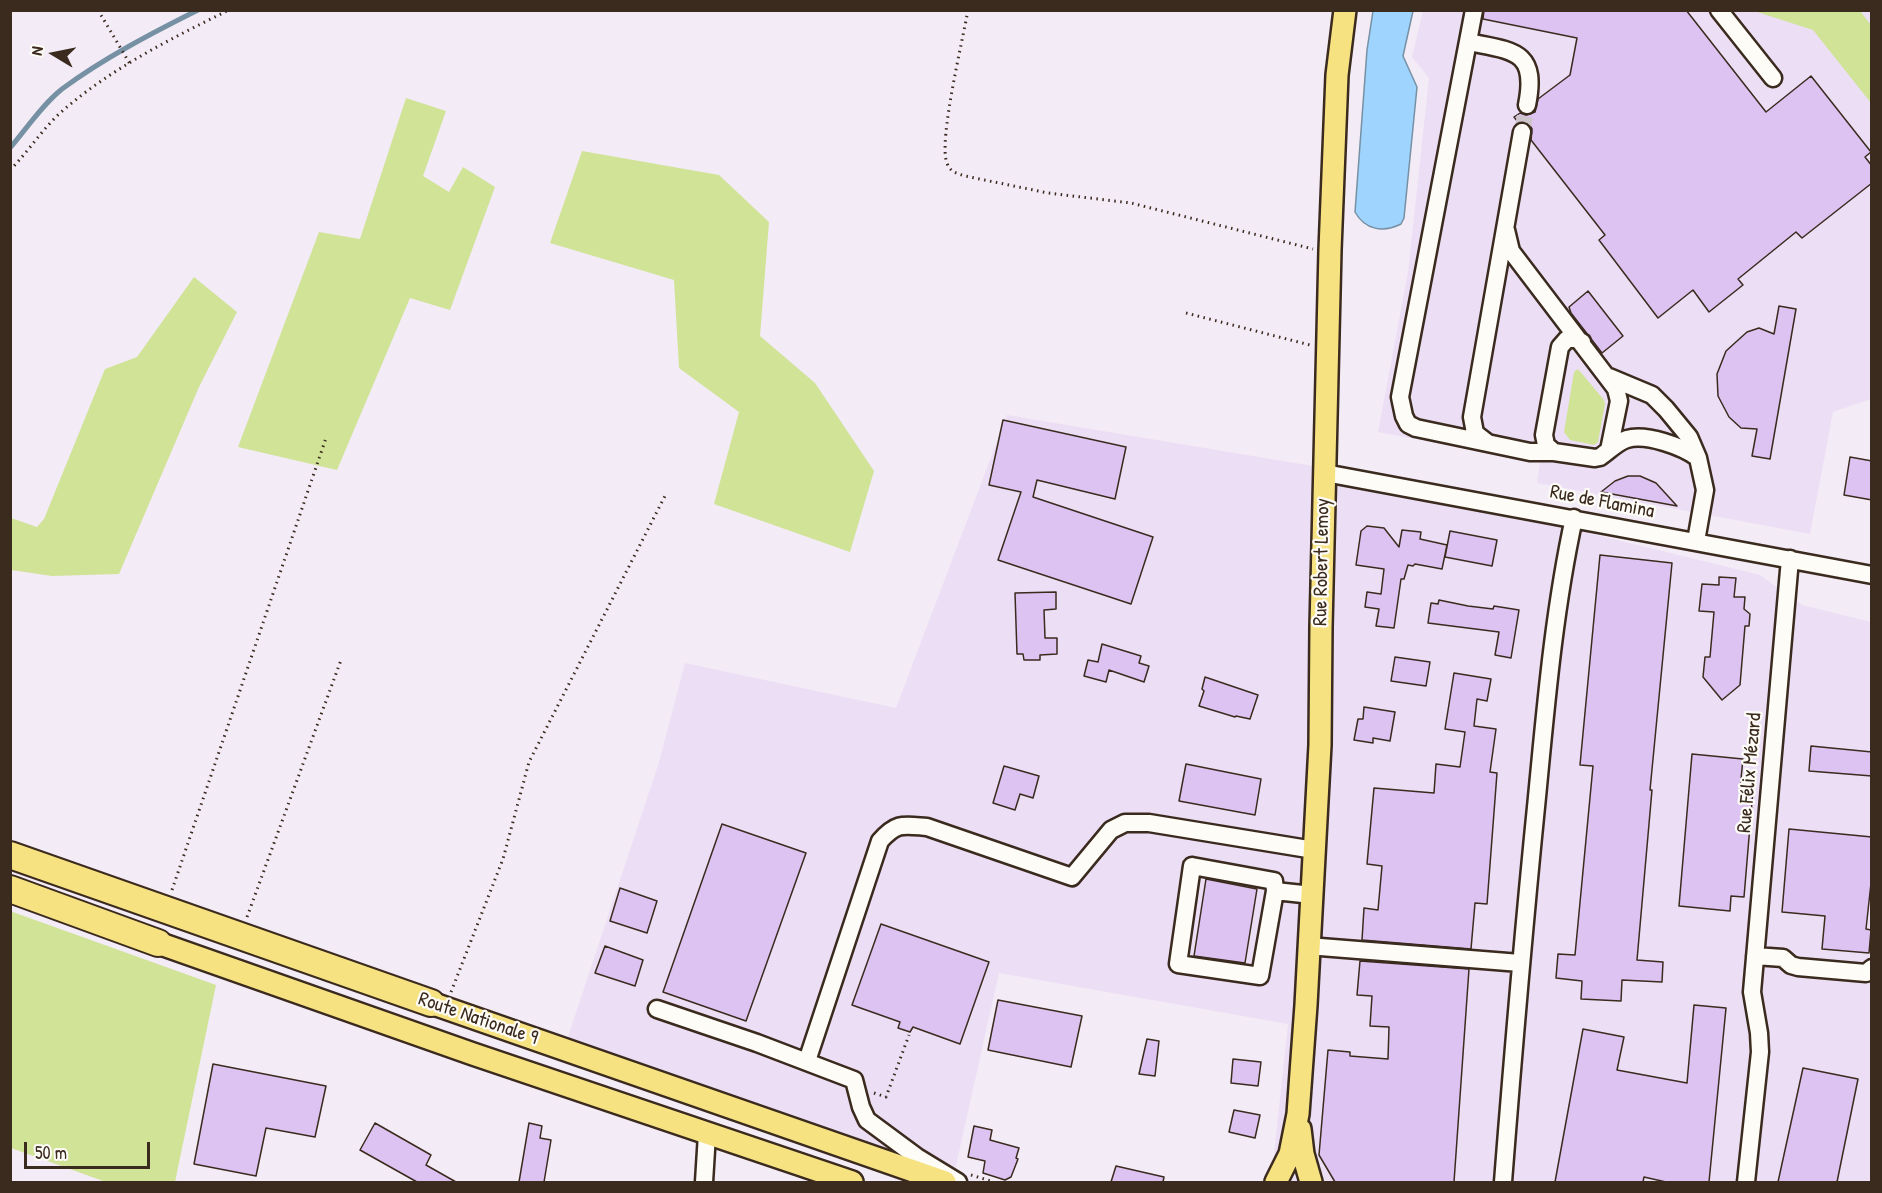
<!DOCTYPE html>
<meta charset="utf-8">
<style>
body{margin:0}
#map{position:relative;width:1882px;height:1193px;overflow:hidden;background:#f3ebf6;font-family:"Patrick Hand",sans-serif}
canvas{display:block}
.frame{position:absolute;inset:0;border:12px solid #3b2a1e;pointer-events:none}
.north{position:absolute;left:24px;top:24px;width:60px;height:60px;-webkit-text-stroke:4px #fdfcf7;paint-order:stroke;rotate:280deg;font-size:16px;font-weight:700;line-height:24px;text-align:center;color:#3b2a1e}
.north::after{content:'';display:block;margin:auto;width:21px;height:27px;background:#3b2a1e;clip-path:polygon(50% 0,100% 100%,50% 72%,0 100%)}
.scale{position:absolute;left:24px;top:1142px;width:126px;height:27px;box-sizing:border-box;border:3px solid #3b2a1e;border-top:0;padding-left:8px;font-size:18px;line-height:21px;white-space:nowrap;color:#3b2a1e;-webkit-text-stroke:4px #fdfcf7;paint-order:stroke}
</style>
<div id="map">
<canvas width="1882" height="1193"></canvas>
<div class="frame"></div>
<div class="north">N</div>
<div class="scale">50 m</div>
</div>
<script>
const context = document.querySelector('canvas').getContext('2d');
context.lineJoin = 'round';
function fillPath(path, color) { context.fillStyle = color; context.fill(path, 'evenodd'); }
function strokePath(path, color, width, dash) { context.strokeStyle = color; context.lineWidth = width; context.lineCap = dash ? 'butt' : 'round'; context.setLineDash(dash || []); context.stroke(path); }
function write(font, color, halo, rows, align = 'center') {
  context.font = font + ' "Patrick Hand",sans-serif'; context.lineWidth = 4.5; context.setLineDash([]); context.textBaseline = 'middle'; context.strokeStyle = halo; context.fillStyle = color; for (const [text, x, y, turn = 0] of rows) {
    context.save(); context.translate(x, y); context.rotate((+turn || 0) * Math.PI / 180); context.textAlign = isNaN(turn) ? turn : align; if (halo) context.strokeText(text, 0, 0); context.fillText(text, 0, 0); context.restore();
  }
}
fillPath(new Path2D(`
 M 1423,11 L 1871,11 L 1871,399 L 1833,412 L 1810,534 L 1537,483 L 1540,462 L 1378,432 L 1408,272 L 1429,78 L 1412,57 Z
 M 1007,415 L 1319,467 L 1760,575 L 1802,605 L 1871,622 L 1871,1182 L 1271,1182 L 1288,1024 L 999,973 L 953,1179 L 561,1058 L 659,762 L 685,663 L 896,708 Z`), '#ecdff5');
fillPath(new Path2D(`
 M 1794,10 L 1860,11 L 1871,25 L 1871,103 L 1813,30 L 1754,11 Z
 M 406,98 L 446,111 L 423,176 L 449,192 L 463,167 L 495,187 L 450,310 L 410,298 L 337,470 L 238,447 L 319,232 L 360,239 Z
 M 582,151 L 719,175 L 769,222 L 760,336 L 815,383 L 874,471 L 850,552 L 714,504 L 739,412 L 679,368 L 674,280 L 550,243 Z
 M 194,277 L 237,312 L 199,387 L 119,574 L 52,576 L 11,570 L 11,518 L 37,527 L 44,519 L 105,369 L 137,357 Z
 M 1578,369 L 1604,400 L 1605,404 L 1598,442 L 1594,445 L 1570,440 L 1564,432 L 1574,372 Z
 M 10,911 L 216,985 L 175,1182 L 106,1182 L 11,1148 Z`), '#d0e397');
const water = new Path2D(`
 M 1373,11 L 1413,11 L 1403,56 L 1417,87 L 1404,218 L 1401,224 C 1383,233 1365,230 1355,212 L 1367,50 Z`);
fillPath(water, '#9ed4fd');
strokePath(water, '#7690a4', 1.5);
strokePath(new Path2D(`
 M 10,148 C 27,128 42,105 62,89 C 104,58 152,33 198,10`), '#7690a4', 5);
const building = new Path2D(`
 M 1484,10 L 1686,10 L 1766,112 L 1811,76 L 1871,152 L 1865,157 L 1872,166 L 1872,183 L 1802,238 L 1796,232 L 1738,279 L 1743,285 L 1709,312 L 1693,290 L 1658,318 L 1599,240 L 1605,235 L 1531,140 L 1532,129 L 1529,124 L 1523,122 L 1518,122 L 1514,117 L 1520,113 L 1526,115 L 1535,112 L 1538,99 L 1570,75 L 1577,38 L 1483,19 Z
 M 1588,291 L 1623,336 L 1602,353 L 1571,313 L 1569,307 Z
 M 1779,306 L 1796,309 L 1770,459 L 1752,456 L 1757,429 L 1741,428 L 1729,417 L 1718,396 L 1717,374 L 1726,351 L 1747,332 L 1759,328 L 1774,334 Z
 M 1003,420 L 1126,447 L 1115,499 L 1037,480 L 1033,497 L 1153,537 L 1131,604 L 998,560 L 1021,492 L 989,485 Z
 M 1850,457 L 1872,461 L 1872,500 L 1844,495 Z
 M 1628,476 L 1640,476 L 1656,483 L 1677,506 L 1601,492 L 1615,481 Z
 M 1367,526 L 1384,528 L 1399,547 L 1402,530 L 1421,532 L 1420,539 L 1447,545 L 1442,569 L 1415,564 L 1413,566 L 1408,565 L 1404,579 L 1401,579 L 1394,628 L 1376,626 L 1379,609 L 1365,607 L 1367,592 L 1381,594 L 1384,569 L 1356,565 L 1361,531 Z
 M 1450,531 L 1497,540 L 1492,566 L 1445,557 Z
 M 1600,555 L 1672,563 L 1650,790 L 1652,790 L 1637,960 L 1663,962 L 1662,982 L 1622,980 L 1621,1001 L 1581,999 L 1582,981 L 1556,978 L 1558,954 L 1575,955 L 1593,766 L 1580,765 Z
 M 1719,577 L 1736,578 L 1734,597 L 1745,597 L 1744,609 L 1750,614 L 1749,626 L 1745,626 L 1740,685 L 1722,700 L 1703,677 L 1705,657 L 1710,657 L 1714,612 L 1699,611 L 1702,584 L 1719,585 Z
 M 1056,592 L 1056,609 L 1044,610 L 1045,638 L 1057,638 L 1057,654 L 1040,655 L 1040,660 L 1024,660 L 1023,654 L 1017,654 L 1015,593 Z
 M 1439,600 L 1468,606 L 1493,609 L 1494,606 L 1519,610 L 1511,658 L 1495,655 L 1499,632 L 1428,623 L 1431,603 L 1438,604 Z
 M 1102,644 L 1141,656 L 1139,663 L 1149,666 L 1144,682 L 1109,670 L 1106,682 L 1084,676 L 1088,660 L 1098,662 Z
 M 1395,657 L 1430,662 L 1426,686 L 1391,681 Z
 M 1454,673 L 1491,679 L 1487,701 L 1477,699 L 1474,726 L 1496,729 L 1490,772 L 1497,773 L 1487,904 L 1475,903 L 1471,949 L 1362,940 L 1364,908 L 1378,910 L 1382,866 L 1367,864 L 1374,788 L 1434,793 L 1436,764 L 1460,767 L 1465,732 L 1445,729 Z
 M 1205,677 L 1258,695 L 1250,719 L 1236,716 L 1235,717 L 1199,706 L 1204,691 L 1202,689 Z
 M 1364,707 L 1395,712 L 1390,741 L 1373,738 L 1373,743 L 1354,740 L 1358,719 L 1363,719 Z
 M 1811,746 L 1872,752 L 1872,776 L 1809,771 Z
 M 1692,754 L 1743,759 L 1740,789 L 1753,790 L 1744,897 L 1731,896 L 1730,911 L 1679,906 Z
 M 1186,764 L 1261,779 L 1255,815 L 1179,801 Z
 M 1004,766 L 1039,776 L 1033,798 L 1020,794 L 1015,810 L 993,803 Z
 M 722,824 L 806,853 L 746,1021 L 663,992 Z
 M 1789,829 L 1872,837 L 1872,874 L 1866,929 L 1871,930 L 1869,953 L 1822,949 L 1825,916 L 1782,912 Z
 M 1206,879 L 1257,889 L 1245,963 L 1194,956 Z
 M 620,888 L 657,901 L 647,933 L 610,921 Z
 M 881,924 L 989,962 L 960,1044 L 913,1027 L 910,1032 L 898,1028 L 900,1022 L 852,1005 Z
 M 605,946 L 643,960 L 635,986 L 595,973 Z
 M 1360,961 L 1469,969 L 1454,1182 L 1335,1182 L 1319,1155 L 1328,1050 L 1350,1052 L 1350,1056 L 1388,1059 L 1389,1027 L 1370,1026 L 1372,996 L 1357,995 Z
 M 998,1000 L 1082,1016 L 1071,1067 L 988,1050 Z
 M 1694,1005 L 1726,1008 L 1709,1182 L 1666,1182 L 1644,1177 L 1643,1182 L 1555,1182 L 1583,1029 L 1624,1037 L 1617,1070 L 1687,1083 Z
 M 1147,1039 L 1159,1041 L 1155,1076 L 1139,1074 Z
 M 1233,1059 L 1261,1062 L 1258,1086 L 1231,1083 Z
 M 213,1064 L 326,1086 L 315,1137 L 266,1128 L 256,1176 L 194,1164 Z
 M 1803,1068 L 1858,1079 L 1837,1182 L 1778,1182 Z
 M 1234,1110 L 1260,1115 L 1255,1138 L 1229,1132 Z
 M 375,1123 L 431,1155 L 426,1165 L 456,1182 L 417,1182 L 360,1150 Z
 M 529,1123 L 542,1126 L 540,1138 L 551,1140 L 544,1182 L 519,1182 Z
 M 974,1126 L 992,1130 L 990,1140 L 1019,1148 L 1016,1158 L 1018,1159 L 1011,1177 L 1005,1180 L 983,1173 L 985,1161 L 968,1157 Z
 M 1116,1166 L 1164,1177 L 1163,1182 L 1111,1182 Z`);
fillPath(building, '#dcc3f2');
strokePath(building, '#3b2a1e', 1.5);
strokePath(new Path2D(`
 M 1522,132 L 1527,105`), '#cec4cb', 16, [16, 8]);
const minor = new Path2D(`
 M 1474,10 L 1400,397 L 1404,416 L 1408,424 L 1416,428 L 1530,452 L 1554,452 L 1595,458 L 1600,457 C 1609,451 1617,442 1627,439 C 1646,433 1684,447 1698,458
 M 1719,10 L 1773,78
 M 1468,42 C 1513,51 1538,50 1527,105
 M 1506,230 L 1511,251 L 1616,389 L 1619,401 L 1609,450
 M 1609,377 L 1652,395 L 1666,409 L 1689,437 L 1698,458 L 1705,490 L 1696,541
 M 1488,443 L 1475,433 L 1472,417 L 1522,132
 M 1554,452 L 1546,445 L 1544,435 L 1560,347 L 1567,339 L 1575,339 L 1582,342
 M 1325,473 L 1872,575
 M 1192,866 L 1274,881 L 1275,891 L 1260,976 L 1178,964 Z
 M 1275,891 L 1312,895
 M 1308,946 L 1520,963
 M 1755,956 L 1783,958 L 1791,965 L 1798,967 L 1866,973 L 1872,968
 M 657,1009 L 757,1043 L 854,1080 L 861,1107 L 867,1120 L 917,1157 L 958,1182
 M 807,1061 L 880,841 C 897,822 903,825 927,827 L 1072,877 L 1111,830 L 1125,823 L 1149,823 L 1314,850
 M 704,1182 L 707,1134
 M 1503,1182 C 1513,1054 1524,926 1537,797 C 1546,704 1554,610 1574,518
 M 1746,1182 L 1760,1052 L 1759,1033 L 1752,992 L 1790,559`);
const major = new Path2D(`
 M 158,943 L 473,1054 L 852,1182
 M 431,1003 L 945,1182
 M 1300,1129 L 1303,1154 L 1311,1182
 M 1276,1182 L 1290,1154 L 1298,1114 L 1306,1005 L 1320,745 L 1321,627 L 1330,250 L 1337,75 L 1345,10`);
const highway = new Path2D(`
 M 10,855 L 431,1003
 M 10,889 L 158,943`);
strokePath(minor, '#3b2a1e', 21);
strokePath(major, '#3b2a1e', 26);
strokePath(highway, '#3b2a1e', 30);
strokePath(new Path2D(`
 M 98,10 L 130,64
 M 968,10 C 963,39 938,142 947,163 C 950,172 956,173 965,176 L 1048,193 L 1131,203 L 1313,249
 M 10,170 C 28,152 41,131 59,114 C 108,70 170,39 229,10
 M 1186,313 L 1310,345
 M 172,890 L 326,438
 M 247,917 L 341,660
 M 451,992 L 503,859 L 529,762 L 666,494
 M 874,1093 L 886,1097 L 909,1035
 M 971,1175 L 994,1182`), '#3b2a1e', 3, [1.5, 4.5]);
strokePath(minor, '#fdfcf7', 16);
strokePath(major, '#f7e281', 21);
strokePath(highway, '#f7e281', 26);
write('20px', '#3b2a1e', '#fdfcf7', [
 ["Rue de Flamina",1602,502,11],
 ["Rue Robert Lemoy",1322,562,-89],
 ["Rue Félix Mézard",1750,773,-85],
 ["Route Nationale 9",478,1019,19]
]);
</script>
